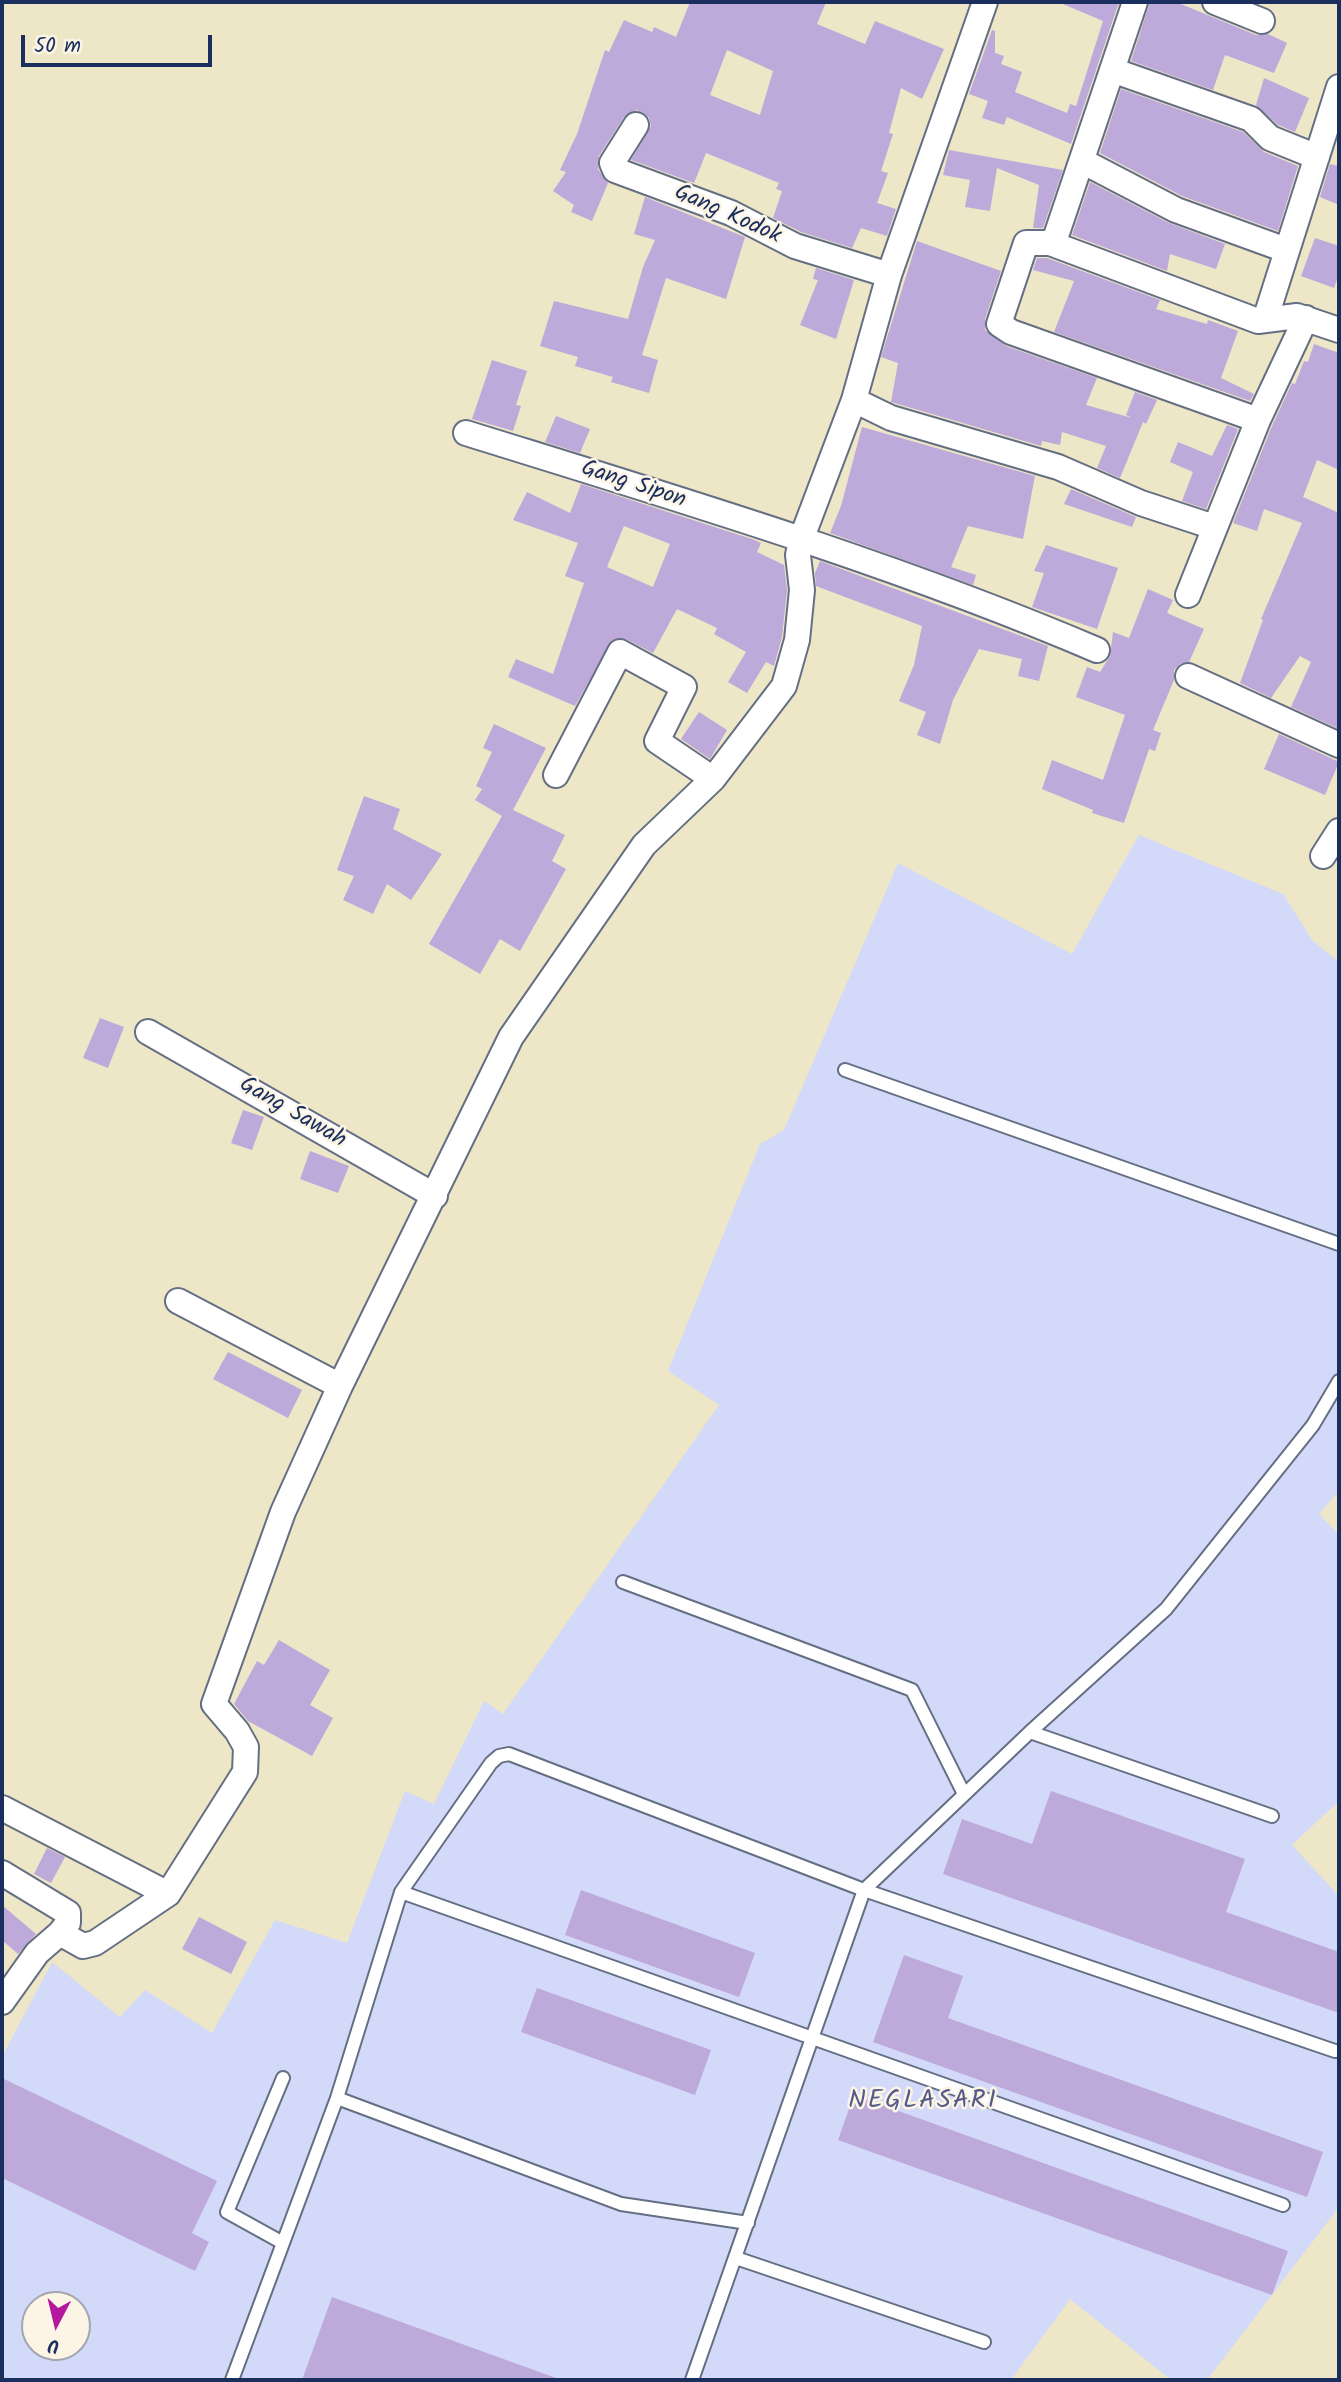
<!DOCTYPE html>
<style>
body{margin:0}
#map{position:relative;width:1341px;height:2382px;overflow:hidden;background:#ede6c7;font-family:Kalam,sans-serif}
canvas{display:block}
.frame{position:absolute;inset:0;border:4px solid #1b2f5e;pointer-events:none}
.north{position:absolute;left:21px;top:2291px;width:70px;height:70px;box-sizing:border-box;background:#fcf5e5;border:2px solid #a2a6af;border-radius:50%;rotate:187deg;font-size:19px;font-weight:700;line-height:28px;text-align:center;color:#1b2f5e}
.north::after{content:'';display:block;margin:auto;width:24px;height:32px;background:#b5179e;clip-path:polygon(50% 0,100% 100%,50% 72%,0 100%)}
.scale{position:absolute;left:21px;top:35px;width:191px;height:32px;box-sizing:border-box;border:4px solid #1b2f5e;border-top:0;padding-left:9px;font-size:21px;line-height:24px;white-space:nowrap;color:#1b2f5e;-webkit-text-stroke:5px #fcf5e5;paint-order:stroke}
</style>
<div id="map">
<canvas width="1341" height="2382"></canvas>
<div class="frame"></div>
<div class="north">U</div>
<div class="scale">50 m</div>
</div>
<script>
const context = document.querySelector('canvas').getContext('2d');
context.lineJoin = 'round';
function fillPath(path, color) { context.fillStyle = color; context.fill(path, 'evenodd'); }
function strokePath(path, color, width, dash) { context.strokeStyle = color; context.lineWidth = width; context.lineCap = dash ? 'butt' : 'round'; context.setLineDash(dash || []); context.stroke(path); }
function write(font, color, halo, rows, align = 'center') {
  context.font = font + ' Kalam,sans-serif'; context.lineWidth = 5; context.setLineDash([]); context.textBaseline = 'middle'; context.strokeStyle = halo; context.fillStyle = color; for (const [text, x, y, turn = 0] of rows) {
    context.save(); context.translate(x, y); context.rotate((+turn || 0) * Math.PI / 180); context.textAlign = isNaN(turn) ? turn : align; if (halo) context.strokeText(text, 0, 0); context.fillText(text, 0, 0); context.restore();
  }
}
fillPath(new Path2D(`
 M 1139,835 L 1283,894 L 1313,941 L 1339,962 L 1339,1491 L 1319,1514 L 1339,1535 L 1339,1801 L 1292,1845 L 1339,1896 L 1339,2207 L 1207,2380 L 1171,2380 L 1070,2299 L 1011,2380 L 2,2380 L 2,2057 L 52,1962 L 120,2017 L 145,1990 L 212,2033 L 275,1920 L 347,1943 L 405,1791 L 434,1804 L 484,1701 L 503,1714 L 719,1405 L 668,1371 L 760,1144 L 784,1130 L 898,863 L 1072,954 ZM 35,2305 L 77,2305 L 77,2347 L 35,2347 Z`), '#d3d9f9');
fillPath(new Path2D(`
 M 690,2 L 826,2 L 817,24 L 865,44 L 875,21 L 944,49 L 922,99 L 901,88 L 889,133 L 893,134 L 881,171 L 888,173 L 877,203 L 896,209 L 887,236 L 861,228 L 852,248 L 801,232 L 773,218 L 782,191 L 776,189 L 779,183 L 706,153 L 694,183 L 631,160 L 651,126 L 649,118 L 637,110 L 624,117 L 599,156 L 598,169 L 608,183 L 592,221 L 571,212 L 574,205 L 553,191 L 566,172 L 560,170 L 577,134 L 605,50 L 609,52 L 624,20 L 652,32 L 654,27 L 676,37 ZM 727,50 L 773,71 L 760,115 L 710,95 Z
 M 1058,2 L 1119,2 L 1071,144 L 1007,117 L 1004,125 L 982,118 L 988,101 L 969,94 L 992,30 L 995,31 L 995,53 L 1004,56 L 1001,64 L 1022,72 L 1015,92 L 1067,113 L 1070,104 L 1076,106 L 1103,21 Z
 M 1150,2 L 1176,2 L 1256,35 L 1268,34 L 1287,43 L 1274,73 L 1225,55 L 1213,90 L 1131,61 Z
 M 1264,78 L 1309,98 L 1295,132 L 1278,125 L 1256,105 Z
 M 1121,89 L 1243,132 L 1264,152 L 1298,166 L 1278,231 L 1182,196 L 1100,153 Z
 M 949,150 L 1063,170 L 1043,228 L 1033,228 L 1039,185 L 997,168 L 990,211 L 965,207 L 970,180 L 943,175 Z
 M 1330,164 L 1339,166 L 1339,205 L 1320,197 Z
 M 1090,182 L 1169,223 L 1225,244 L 1216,269 L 1170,254 L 1167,271 L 1072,235 Z
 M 645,197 L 745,237 L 726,299 L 666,278 L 642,355 L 658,360 L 649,393 L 611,382 L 613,377 L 575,366 L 578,357 L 540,346 L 554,301 L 628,319 L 643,267 L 655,240 L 634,234 Z
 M 1315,238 L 1339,246 L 1339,274 L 1334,288 L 1301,276 Z
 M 917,241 L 1001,271 L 985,319 L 985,330 L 1006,346 L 1097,378 L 1086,405 L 1132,418 L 1126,415 L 1135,392 L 1157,400 L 1146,424 L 1143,422 L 1120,478 L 1097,468 L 1106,446 L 1062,432 L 1060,445 L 1042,441 L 1041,446 L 891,402 L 898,363 L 881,357 Z
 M 1037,258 L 1047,258 L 1160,300 L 1156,309 L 1207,324 L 1208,320 L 1238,331 L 1221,378 L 1254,394 L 1250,401 L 1054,332 L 1074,281 L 1033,270 Z
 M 816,268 L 854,280 L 836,339 L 800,325 L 818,280 L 813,279 Z
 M 1314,344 L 1339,353 L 1339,470 L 1317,460 L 1303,497 L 1339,513 L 1337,728 L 1291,707 L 1311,662 L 1300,656 L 1271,698 L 1240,683 L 1263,620 L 1261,619 L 1302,523 L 1264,509 L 1257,531 L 1233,523 L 1272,426 L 1292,383 L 1295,384 L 1304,361 L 1308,362 Z
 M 492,360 L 527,371 L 516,405 L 521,406 L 513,431 L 472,419 Z
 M 556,416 L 590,429 L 580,453 L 545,442 Z
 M 1227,425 L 1238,429 L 1206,509 L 1182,501 L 1193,472 L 1170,462 L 1178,442 L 1212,456 Z
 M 862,427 L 1035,476 L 1023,539 L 968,526 L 951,567 L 976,575 L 973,585 L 830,533 L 841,506 Z
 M 581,484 L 755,540 L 761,543 L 757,552 L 784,565 L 787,590 L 782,637 L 774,666 L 766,662 L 747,693 L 728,682 L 746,652 L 714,634 L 717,628 L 677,609 L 653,653 L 626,639 L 612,640 L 575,706 L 508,677 L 516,659 L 553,674 L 584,583 L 565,576 L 578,543 L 513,520 L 527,492 L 570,513 ZM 624,526 L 670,544 L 653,587 L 607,567 Z
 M 1071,489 L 1136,517 L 1132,527 L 1064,504 Z
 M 1046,545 L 1118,568 L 1097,629 L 1032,607 L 1044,573 L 1034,571 Z
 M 820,561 L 1048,646 L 1039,681 L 1018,676 L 1022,659 L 979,649 L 953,700 L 940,744 L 917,735 L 926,712 L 899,701 L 914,665 L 922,626 L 816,586 L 815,573 Z
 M 1148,589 L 1173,600 L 1167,613 L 1204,629 L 1189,662 L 1180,664 L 1174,670 L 1174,680 L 1153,730 L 1161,733 L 1155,751 L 1149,749 L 1124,823 L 1092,813 L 1093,810 L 1042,789 L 1052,760 L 1103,780 L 1125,715 L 1076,697 L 1087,667 L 1100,672 L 1110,656 L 1113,632 L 1129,638 Z
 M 699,712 L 727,730 L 710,759 L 681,739 Z
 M 494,724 L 546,748 L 513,810 L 565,835 L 552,861 L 566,869 L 520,951 L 500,939 L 480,974 L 429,944 L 502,816 L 475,800 L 482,789 L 476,786 L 492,752 L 483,748 Z
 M 1279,734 L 1339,762 L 1325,795 L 1264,769 Z
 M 364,796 L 400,809 L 393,829 L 442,854 L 411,900 L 387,884 L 373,914 L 343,900 L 354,876 L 337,870 Z
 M 100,1018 L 124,1027 L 108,1068 L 83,1058 Z
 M 243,1110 L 264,1117 L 252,1150 L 231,1143 Z
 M 310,1151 L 349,1166 L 338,1193 L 300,1179 Z
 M 228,1352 L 302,1390 L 288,1418 L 213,1379 Z
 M 279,1640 L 330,1670 L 310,1705 L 333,1718 L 312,1756 L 248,1721 L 234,1704 L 257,1661 L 264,1665 Z
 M 1051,1791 L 1245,1859 L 1226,1912 L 1339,1952 L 1339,2013 L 943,1874 L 962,1819 L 1032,1844 Z
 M 47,1848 L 65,1857 L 51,1883 L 34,1874 Z
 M 581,1890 L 755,1953 L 739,1997 L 565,1935 Z
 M 2,1905 L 36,1934 L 18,1954 L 2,1940 Z
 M 199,1917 L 247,1942 L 231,1974 L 182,1949 Z
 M 904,1955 L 963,1976 L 948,2018 L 1323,2152 L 1307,2197 L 873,2042 Z
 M 537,1988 L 711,2050 L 695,2095 L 521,2032 Z
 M 2,2078 L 217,2181 L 192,2233 L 209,2242 L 195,2271 L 2,2178 Z
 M 854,2095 L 1288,2251 L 1272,2295 L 838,2140 Z
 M 332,2297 L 556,2378 L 555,2380 L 302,2380 Z`), '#bea9db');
const service = new Path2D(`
 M 845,1070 L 1339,1244
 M 623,1582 L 912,1690 L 964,1794
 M 1030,1732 L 1272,1816
 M 283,2078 L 227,2212 L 283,2243
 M 337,2098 L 621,2204 L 748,2223
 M 1283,2205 L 401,1892 L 491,1763 L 499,1756 L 509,1754 L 864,1890 L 1030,1732 L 1166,1609 L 1313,1425 L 1339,1381
 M 736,2258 L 984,2342
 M 232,2380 L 337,2098 L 401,1892
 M 692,2380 L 864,1890 L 1335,2051`);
const minor = new Path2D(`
 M 1135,2 L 1055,239 L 1050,243 L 1026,243 L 999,324 L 1011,332 L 1258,420
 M 1215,2 L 1262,21
 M 1112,70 L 1251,119 L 1270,138 L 1317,157
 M 636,125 L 612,163 L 615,170 L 731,213 L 795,246 L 889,275
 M 1082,161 L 1176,210 L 1286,250
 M 1050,243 L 1258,321 L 1297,316 L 1339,330
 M 1265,320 L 1339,87
 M 854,400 L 891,418 L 1058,467 L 1141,503 L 1214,527
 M 466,433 C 678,499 893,563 1097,650
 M 1188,595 L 1258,420 L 1306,318
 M 1188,676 L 1339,745
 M 556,775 L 620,652 L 684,687 L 657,741 L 713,779
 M 1323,856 L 1339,831
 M 148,1032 L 435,1196
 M 178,1301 L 340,1386
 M 2,1808 L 168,1894
 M 2,1873 L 68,1913 L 68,1923 L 60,1933
 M 2,2002 L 37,1953 L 60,1933 L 83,1946 L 95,1943 L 168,1894 L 245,1772 L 246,1747 L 237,1731 L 214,1704 L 283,1512 L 340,1386 L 511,1037 L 644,845 L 713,779 L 784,686 L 797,640 L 802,590 L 798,555 L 801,540 L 854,400 L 889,275 L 985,2`);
strokePath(service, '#646f83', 16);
strokePath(minor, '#646f83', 28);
strokePath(service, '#fff', 12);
strokePath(minor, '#fff', 24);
write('23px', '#1b2f5e', '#fcf5e5', [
 ["Gang Kodok",727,216,24],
 ["Gang Sipon",633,486,18],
 ["Gang Sawah",292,1114,30]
]);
context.letterSpacing = '2px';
write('26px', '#545a8a', '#fcf5e5', [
 ["NEGLASARI",923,2103]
]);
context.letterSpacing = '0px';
</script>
